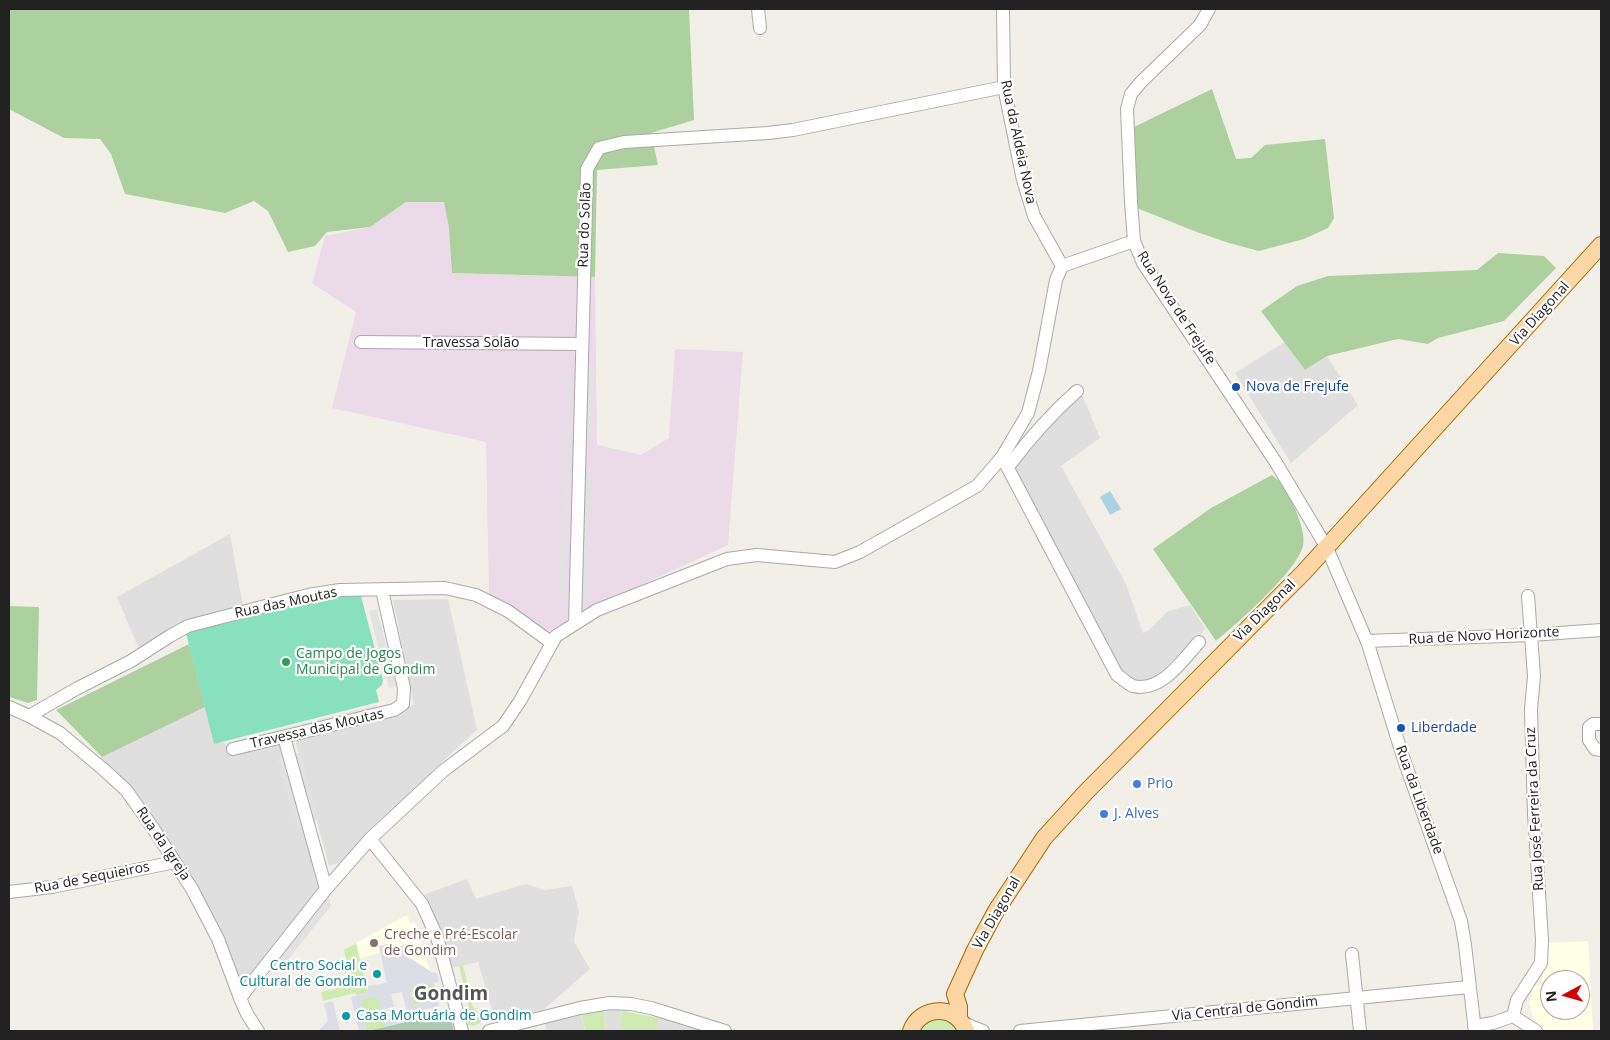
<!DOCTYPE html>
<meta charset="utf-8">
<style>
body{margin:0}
#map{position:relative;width:1610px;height:1040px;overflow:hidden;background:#f2efe9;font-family:"Open Sans",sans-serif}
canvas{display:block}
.frame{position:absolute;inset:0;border:10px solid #222;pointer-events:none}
.north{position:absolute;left:1540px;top:970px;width:50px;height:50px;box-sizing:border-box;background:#fff;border:1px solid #a7a7a7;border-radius:50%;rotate:264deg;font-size:14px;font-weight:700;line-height:20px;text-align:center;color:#222}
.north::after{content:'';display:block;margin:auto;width:18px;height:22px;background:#d40000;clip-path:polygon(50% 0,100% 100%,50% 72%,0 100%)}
</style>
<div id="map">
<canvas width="1610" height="1040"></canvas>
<div class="frame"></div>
<div class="north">N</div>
</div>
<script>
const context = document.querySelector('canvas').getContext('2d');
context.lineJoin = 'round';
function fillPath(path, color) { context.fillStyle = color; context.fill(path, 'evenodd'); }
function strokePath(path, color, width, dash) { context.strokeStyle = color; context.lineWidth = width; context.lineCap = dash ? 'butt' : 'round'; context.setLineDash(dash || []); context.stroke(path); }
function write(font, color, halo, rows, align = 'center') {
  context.font = font + ' "Open Sans",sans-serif'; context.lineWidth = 4.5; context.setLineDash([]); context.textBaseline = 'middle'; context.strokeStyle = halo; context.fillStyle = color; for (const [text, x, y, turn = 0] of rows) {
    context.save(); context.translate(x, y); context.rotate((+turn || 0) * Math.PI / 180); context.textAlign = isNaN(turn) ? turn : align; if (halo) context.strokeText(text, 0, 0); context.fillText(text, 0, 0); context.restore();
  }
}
fillPath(new Path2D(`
 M 1285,342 L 1305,370 L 1327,356 L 1358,405 L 1291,463 L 1235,373 Z
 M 1081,392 L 1100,438 L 1061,466 L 1126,584 L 1143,633 L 1149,630 L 1168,611 L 1190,605 L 1205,628 L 1202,633 L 1169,670 L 1149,683 L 1131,685 L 1119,672 L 1012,467 Z
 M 230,534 L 244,612 L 227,612 L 178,624 L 139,649 L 117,597 Z
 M 448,599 L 477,730 L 444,760 L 340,863 L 329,866 L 295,740 L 414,705 L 393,600 Z
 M 205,707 L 214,743 L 223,742 L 232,751 L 284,738 L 324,889 L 241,994 L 177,860 L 97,762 L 102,757 Z
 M 467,879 L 476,899 L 525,884 L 545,890 L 572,886 L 579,912 L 574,942 L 590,969 L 542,1011 L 496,1022 L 478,962 L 451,968 L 423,895 Z
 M 604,1005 L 622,1005 L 621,1031 L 605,1031 Z
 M 580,1009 L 585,1031 L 547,1031 L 544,1019 Z
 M 661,1012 L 721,1031 L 655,1031 Z`), '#e0dfdf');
fillPath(new Path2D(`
 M 406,202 L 444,202 L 449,228 L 452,273 L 595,277 L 597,445 L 641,455 L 669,438 L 675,349 L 743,352 L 728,545 L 585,611 L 547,632 L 489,594 L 486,442 L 332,408 L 356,312 L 312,283 L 325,236 L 370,227 Z`), '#ebdbe8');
fillPath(new Path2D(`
 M 407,915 L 410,923 L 415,922 L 430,971 L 406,956 L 403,945 L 394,948 L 392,943 L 379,946 L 380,953 L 359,958 L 356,943 Z
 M 1588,941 L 1593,1031 L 1546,1031 L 1539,1026 L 1533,1018 L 1529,1003 L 1534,986 L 1542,985 L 1541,978 L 1548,957 L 1549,943 ZM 1550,980 L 1580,980 L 1580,1010 L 1550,1010 Z`), '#ffffe5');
fillPath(new Path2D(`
 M 356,943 L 368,993 L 356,995 L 355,993 L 323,1001 L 321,992 L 352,985 L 344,950 Z
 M 463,965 L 473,1007 L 483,1016 L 480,1023 L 474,1026 L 467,1025 L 465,1020 L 469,1008 L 459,966 Z
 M 434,983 L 438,999 L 413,1005 L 410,988 Z
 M 377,996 L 387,1026 L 367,1031 L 360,1000 Z
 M 604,1011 L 605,1031 L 585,1031 L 582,1015 Z
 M 622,1011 L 659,1018 L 655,1031 L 621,1031 Z
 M 936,1018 L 949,1020 L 959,1031 L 919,1031 C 924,1024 928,1021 936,1018 Z`), '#cdebb0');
fillPath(new Path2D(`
 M 9,9 L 689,9 L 694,120 L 651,133 L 658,165 L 597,170 L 595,277 L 452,273 L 449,228 L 444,202 L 406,202 L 370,227 L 327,232 L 315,246 L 288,252 L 268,211 L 254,201 L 225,213 L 125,194 L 111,154 L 100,139 L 64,138 L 9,109 Z
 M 1212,89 L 1236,159 L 1251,158 L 1265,145 L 1325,139 L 1334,218 L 1328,228 L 1304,239 L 1259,251 L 1229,243 L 1194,231 L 1137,208 L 1134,127 Z
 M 1498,253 L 1544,256 L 1556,268 L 1504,321 L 1438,338 L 1428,344 L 1398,339 L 1327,356 L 1305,370 L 1261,311 L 1297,286 L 1328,276 L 1477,270 Z
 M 1272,475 C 1275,478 1280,481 1283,485 C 1291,498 1307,531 1303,546 C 1296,572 1238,623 1216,641 L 1153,549 L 1211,508 Z
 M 9,606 L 39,607 L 37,700 L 28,703 L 9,697 Z
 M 189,644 L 205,707 L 102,757 L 56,710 Z`), '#add19e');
fillPath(new Path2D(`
 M 449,1011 L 454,1031 L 367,1031 L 441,1014 Z`), '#aacbaf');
fillPath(new Path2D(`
 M 351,592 L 361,596 L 383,680 L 382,685 L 376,690 L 379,702 L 214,744 L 186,633 Z`), '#88e0be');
fillPath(new Path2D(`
 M 586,365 L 593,365 L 592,442 L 584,443 Z
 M 566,377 L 571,377 L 565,600 L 559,599 Z
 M 584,475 L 591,475 L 589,597 L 582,598 Z
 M 377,609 L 396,686 L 389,688 L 369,611 Z
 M 377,705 L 378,708 L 227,746 L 226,743 Z
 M 292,751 L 301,755 L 318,818 L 313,825 Z
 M 283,752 L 305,830 L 297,825 L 278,761 Z
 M 329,896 L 331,906 L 286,962 L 279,959 Z`), '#e2e2e2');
fillPath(new Path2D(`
 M 392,943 L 394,948 L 404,945 L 407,956 L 430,971 L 431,973 L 434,972 L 437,974 L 439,982 L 410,988 L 413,1005 L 438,999 L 439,1006 L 416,1012 L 417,1016 L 407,1018 L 408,1021 L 387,1026 L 385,1020 L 408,1016 L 402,992 L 391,994 L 394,1007 L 383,1009 L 381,1011 L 377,996 L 360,1000 L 367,1031 L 359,1031 L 351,997 L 368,993 L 367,986 L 387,983 L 379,946 Z
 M 333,1001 L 340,1031 L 318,1031 L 328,1021 L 324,1003 Z`), '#dddde8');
fillPath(new Path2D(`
 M 1110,491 L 1121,509 L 1110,515 L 1100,497 Z`), '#aad3df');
const minor = new Path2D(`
 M 758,9 L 760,28
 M 1003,9 L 1004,87 L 1023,180 L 1034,216 L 1062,266
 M 1209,9 L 1200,25 L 1141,82 L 1131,94 L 1127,109 L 1131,202 L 1134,241 L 1143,263 L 1275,461 L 1327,548 L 1368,644 L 1403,757 L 1461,921 L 1465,945 L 1475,1031
 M 1062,266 L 1134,241
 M 361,342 L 582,344
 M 1002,457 L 1117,675 C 1122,678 1128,684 1133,686 C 1161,693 1183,660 1199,642
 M 1008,467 C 1029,439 1051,414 1077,391
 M 575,624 L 587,169 L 599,148 L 624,142 L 768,133 L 793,130 L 1004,87
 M 1367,641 L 1531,635 L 1601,630
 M 9,707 L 29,716 L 60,733 L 103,769 L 126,790 L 153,828 L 192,889 L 218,939 L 240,998 L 247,1014 L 258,1031
 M 29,716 L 76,689 L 131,661 L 170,636 L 188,626 L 308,595 L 340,590 L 445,588 L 476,595 L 508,611 L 552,643
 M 1601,724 L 1593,724 L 1589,727 L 1589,740 L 1595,749 L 1601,750
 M 284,737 L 326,889
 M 233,749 L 394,710 L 403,704 L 404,688 L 382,590
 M 370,839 L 422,904 L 437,937 L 462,1031
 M 9,892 L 52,887 L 175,862
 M 1352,954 L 1360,1031
 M 240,998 L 326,889 L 370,839 L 443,771 L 503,726 L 520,701 L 556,636 L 597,610 L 727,559 L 757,555 L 835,562 L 860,552 L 977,486 L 1002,457 L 1028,413 L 1039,371 L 1056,280 L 1062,266
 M 1513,1016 L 1517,1000 L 1541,963 L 1542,940 L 1534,814 L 1531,709 L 1534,676 L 1528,596
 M 1513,1016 L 1536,1031
 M 963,1023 L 983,1031
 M 1474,1026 L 1493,1023 L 1513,1016
 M 489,1031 L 580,1008 L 610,1003 L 631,1004 L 651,1008 L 725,1031
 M 1020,1031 L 1469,987`);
const major = new Path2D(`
 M 959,1019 L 959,1007 L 955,994 L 975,950 L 996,911 L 1044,838 L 1086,792 L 1304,572 L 1601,245
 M 911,1031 C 920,1005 957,1004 966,1031`);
strokePath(minor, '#a9a9a9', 14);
strokePath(major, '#a06b00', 18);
strokePath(minor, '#fff', 12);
strokePath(major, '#fcd6a4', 16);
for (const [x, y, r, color] of [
 [1236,387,5,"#1a4fb4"],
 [286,662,5,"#2e9e5b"],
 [1401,728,5,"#1a4fb4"],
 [1137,784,5,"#3f7fe0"],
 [1104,814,5,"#3f7fe0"],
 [374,943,5,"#8d6e63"],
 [377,974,5,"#0f9aa8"],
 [346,1016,5,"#0f9aa8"]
]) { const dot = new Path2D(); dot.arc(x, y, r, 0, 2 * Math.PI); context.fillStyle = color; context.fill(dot); strokePath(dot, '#fff', 2); }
write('14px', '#222', '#fff', [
 ["Rua da Aldeia Nova",1018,142,78],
 ["Rua do Solão",585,225,-88],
 ["Rua Nova de Frejufe",1176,308,57],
 ["Via Diagonal",1540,314,-48],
 ["Travessa Solão",471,343],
 ["Rua das Moutas",286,603,-12],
 ["Via Diagonal",1265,611,-45],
 ["Rua de Novo Horizonte",1484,636,-3],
 ["Travessa das Moutas",317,729,-13],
 ["Rua da Liberdade",1419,800,70],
 ["Rua José Ferreira da Cruz",1535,809,-93],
 ["Rua da Igreja",163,844,56],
 ["Rua de Sequieiros",92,878,-11],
 ["Via Diagonal",997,913,-60],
 ["Via Central de Gondim",1245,1009,-6]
]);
write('14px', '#164399', '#fff', [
 ["Nova de Frejufe",1246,387],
 ["Liberdade",1411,728]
], 'left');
write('14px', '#27864d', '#fff', [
 ["Campo de Jogos",296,654],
 ["Municipal de Gondim",296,670]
], 'left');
write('14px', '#366cbe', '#fff', [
 ["Prio",1147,784],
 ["J. Alves",1114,814]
], 'left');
write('14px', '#785e54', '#fff', [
 ["Creche e Pré-Escolar",384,935],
 ["de Gondim",384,951]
], 'left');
write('14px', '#0d838f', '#fff', [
 ["Centro Social e",367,966],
 ["Cultural de Gondim",367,982],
 ["Casa Mortuária de Gondim",356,1016,"left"]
], 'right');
write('bold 19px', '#555', '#fff', [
 ["Gondim",451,995]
]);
</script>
